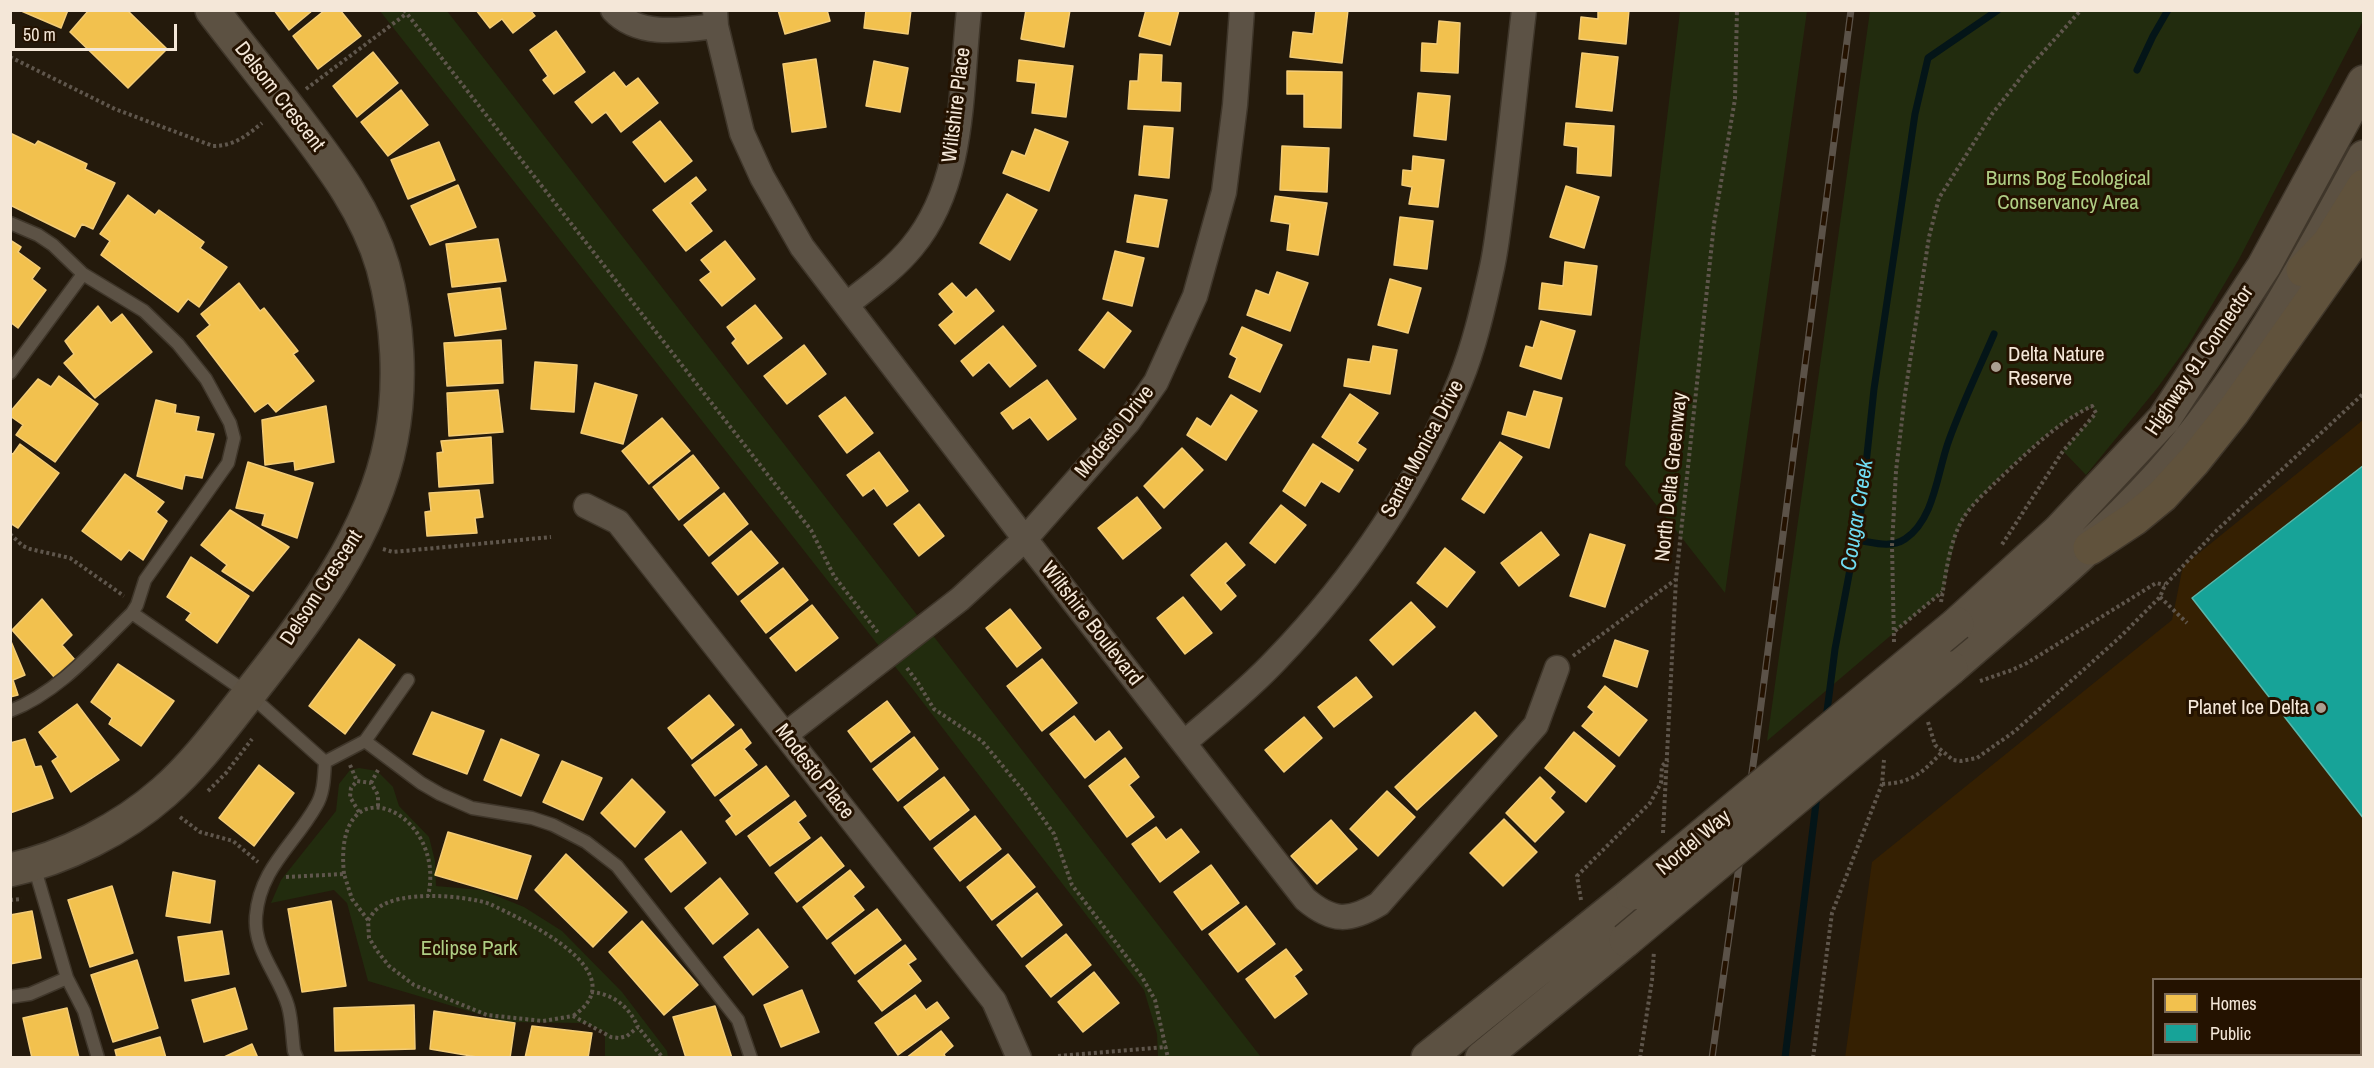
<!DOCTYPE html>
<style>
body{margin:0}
#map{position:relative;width:2374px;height:1068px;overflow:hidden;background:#241a0c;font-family:"Archivo Narrow",sans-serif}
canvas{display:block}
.frame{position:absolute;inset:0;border:12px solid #f4e7d8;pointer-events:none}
.legend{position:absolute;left:2152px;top:978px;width:210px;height:78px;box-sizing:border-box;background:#241200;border:2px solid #776756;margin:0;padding:8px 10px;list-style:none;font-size:18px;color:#f4e7d8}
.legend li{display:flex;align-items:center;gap:12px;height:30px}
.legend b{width:30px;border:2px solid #776756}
.scale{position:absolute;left:12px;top:24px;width:165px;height:27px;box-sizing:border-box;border:3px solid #f4e7d8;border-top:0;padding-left:8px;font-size:18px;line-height:21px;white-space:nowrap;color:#f4e7d8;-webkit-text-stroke:4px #241200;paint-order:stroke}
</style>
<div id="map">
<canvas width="2374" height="1068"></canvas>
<div class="frame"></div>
<ul class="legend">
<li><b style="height:16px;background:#f2c14e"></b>Homes</li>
<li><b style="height:16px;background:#17a398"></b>Public</li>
</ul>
<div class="scale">50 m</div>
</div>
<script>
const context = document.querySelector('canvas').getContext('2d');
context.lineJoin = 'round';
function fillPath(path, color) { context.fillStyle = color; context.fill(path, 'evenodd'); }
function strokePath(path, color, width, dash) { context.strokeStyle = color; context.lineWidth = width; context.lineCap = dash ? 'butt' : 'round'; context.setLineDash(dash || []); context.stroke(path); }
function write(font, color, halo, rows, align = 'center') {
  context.font = font + ' "Archivo Narrow",sans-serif'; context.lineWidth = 6; context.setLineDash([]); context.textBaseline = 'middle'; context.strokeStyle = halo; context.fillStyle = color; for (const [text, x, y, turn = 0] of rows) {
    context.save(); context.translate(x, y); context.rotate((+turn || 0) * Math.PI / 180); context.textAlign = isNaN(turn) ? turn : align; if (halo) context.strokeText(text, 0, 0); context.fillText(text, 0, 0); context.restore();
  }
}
fillPath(new Path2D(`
 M 2363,420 L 2363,1057 L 1845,1058 L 1872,862 L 2172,620 L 2183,566 ZM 2154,980 L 2360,980 L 2360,1054 L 2154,1054 Z`), '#352002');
fillPath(new Path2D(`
 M 380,11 L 447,11 L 1261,1057 L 1158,1057 L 1157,1034 L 1144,990 L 908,683 Z
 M 1680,11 L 1807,11 L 1725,593 L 1625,465 Z
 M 1870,11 L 2363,10 L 2364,19 L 2238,261 L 2187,347 L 2158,387 L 2086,475 L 2063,451 L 2096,413 L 2092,407 L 2072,416 L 2042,438 L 2001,475 L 1973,505 L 1964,517 L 1957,533 L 1943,591 L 1767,741 Z
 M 359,768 L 377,771 L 393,787 L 399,806 L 429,837 L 435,861 L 436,886 L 482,890 L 524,907 L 562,931 L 622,992 L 667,1051 L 668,1057 L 605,1057 L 605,1032 L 585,1023 L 506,1022 L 368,981 L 347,903 L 334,890 L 271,903 L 281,880 L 336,811 L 339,784 L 350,770 Z`), '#222c0e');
const homes = new Path2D(`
 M 19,10 L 68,10 L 61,28 Z
 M 89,10 L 127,10 L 167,49 L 128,88 L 70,32 Z
 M 274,10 L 313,10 L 289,30 Z
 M 325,10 L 340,10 L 361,36 L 318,69 L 293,36 Z
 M 476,10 L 530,10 L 535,16 L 513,33 L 502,19 L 490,28 Z
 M 778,10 L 827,10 L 830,21 L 785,34 Z
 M 866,10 L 911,10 L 908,34 L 864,28 Z
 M 1026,10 L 1070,10 L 1064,47 L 1021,39 Z
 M 1146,10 L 1179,10 L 1170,45 L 1139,36 Z
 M 1316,10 L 1348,10 L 1342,63 L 1290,57 L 1293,32 L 1313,34 Z
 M 1598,10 L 1629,10 L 1626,44 L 1579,39 L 1581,17 L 1598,19 Z
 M 1439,21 L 1460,23 L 1458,73 L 1421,71 L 1422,43 L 1437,44 Z
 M 556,31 L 585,72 L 554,94 L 543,80 L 548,76 L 530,50 Z
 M 373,52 L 398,83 L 357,117 L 333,86 Z
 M 1582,53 L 1618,57 L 1612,111 L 1576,107 Z
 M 1140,54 L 1162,55 L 1161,82 L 1181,83 L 1180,111 L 1128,109 L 1130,81 L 1138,81 Z
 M 816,59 L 826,127 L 792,132 L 783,64 Z
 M 1019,60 L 1073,66 L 1066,117 L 1032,113 L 1036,83 L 1017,81 Z
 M 874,61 L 908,68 L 900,112 L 866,106 Z
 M 1287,71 L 1342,72 L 1341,128 L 1304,127 L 1304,94 L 1287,94 Z
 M 614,72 L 626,87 L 638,78 L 658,103 L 621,132 L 606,112 L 592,123 L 575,102 Z
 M 401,90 L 428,125 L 388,156 L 361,122 Z
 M 1418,93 L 1450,96 L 1446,140 L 1414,136 Z
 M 660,121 L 692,161 L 665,182 L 633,142 Z
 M 1566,123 L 1614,126 L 1611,176 L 1577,173 L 1578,147 L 1564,145 Z
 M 1144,126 L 1173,128 L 1169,178 L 1139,175 Z
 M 1035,129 L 1068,142 L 1049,191 L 1003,173 L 1012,151 L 1025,156 Z
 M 10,133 L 35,145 L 38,141 L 87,164 L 85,169 L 115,183 L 93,229 L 82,224 L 75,237 L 10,205 Z
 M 439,142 L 455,180 L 408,199 L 391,160 Z
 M 1282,146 L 1329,148 L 1327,192 L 1280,190 Z
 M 1413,156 L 1444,160 L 1438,207 L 1409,204 L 1412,187 L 1402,185 L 1403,170 L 1412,171 Z
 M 696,177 L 706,190 L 690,203 L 712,231 L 686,251 L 653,210 Z
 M 458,185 L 476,227 L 430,245 L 411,206 Z
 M 1566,186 L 1599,197 L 1584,248 L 1550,237 Z
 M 1007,194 L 1037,210 L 1010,260 L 980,243 Z
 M 128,195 L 155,215 L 159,210 L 204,242 L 200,248 L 227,267 L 199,307 L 188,299 L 178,312 L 101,255 L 110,241 L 100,234 Z
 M 1135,195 L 1167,200 L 1158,247 L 1127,242 Z
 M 1275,196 L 1327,203 L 1318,255 L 1287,250 L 1290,224 L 1271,221 Z
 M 1400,217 L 1433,221 L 1427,269 L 1394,265 Z
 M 498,239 L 506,281 L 452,287 L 446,244 Z
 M 10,240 L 21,247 L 18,252 L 40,268 L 32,279 L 46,290 L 18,328 L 10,322 Z
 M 725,241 L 755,279 L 722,306 L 700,280 L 711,272 L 701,260 Z
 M 1115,251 L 1144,258 L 1132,306 L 1103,299 Z
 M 1565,262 L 1597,266 L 1591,315 L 1539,309 L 1542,283 L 1563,286 Z
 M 1277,272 L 1308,283 L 1290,331 L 1247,315 L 1256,290 L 1269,295 Z
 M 1390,279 L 1421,288 L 1408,333 L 1378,325 Z
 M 239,283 L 260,311 L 264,308 L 298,351 L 293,354 L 314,381 L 276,412 L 268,403 L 255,412 L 197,336 L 210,325 L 201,314 Z
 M 952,283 L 966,298 L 976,289 L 994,311 L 955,344 L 939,325 L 954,312 L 939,294 Z
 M 500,288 L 506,329 L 455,336 L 448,294 Z
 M 755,305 L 782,338 L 748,364 L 732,343 L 736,339 L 727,327 Z
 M 98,306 L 111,323 L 122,314 L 152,352 L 95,398 L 64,363 L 74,354 L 65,341 Z
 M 1108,312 L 1131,331 L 1104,368 L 1079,350 Z
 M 1541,321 L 1575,331 L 1561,379 L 1520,366 L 1526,346 L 1533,348 Z
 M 1003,326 L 1036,366 L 1010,387 L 989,362 L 973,376 L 961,361 Z
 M 1242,327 L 1282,345 L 1260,392 L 1229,377 L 1237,358 L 1230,354 Z
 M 501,340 L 503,383 L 447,386 L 444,343 Z
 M 804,345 L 826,374 L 787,404 L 764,376 Z
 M 1373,346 L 1397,350 L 1390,394 L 1344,386 L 1348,359 L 1370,362 Z
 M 535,362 L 577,365 L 574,412 L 531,409 Z
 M 59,376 L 98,404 L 55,462 L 16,435 L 23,425 L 10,416 L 10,412 L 38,379 L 51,387 Z
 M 1047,380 L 1076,419 L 1048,440 L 1030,417 L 1013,429 L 1001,413 Z
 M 595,383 L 637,395 L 623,444 L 581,433 Z
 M 498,390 L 503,432 L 449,436 L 447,393 Z
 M 1534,391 L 1562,398 L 1549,448 L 1502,434 L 1508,412 L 1526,417 Z
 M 1350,394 L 1378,413 L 1357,443 L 1366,449 L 1358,461 L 1322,437 Z
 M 1231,395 L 1257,411 L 1226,460 L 1187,435 L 1197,418 L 1211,427 Z
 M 845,397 L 873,433 L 847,453 L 819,416 Z
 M 156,400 L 176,405 L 175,413 L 199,417 L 196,431 L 214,434 L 202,478 L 185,475 L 182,489 L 137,476 Z
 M 326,406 L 334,462 L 295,470 L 294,461 L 265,465 L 262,420 Z
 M 662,418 L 690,451 L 649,484 L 622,451 Z
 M 491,437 L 493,483 L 439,487 L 437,453 L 443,452 L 441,441 Z
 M 1500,442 L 1522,457 L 1484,513 L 1462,499 Z
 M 20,444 L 59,473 L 18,528 L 10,523 L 10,453 L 13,454 Z
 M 1313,444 L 1353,470 L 1339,492 L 1321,481 L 1305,506 L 1283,491 Z
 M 1182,448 L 1203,470 L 1164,508 L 1144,486 Z
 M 879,452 L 908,491 L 887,506 L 874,488 L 863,496 L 847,475 Z
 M 693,455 L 719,488 L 679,520 L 653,487 Z
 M 248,462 L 313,483 L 297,538 L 262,525 L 265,514 L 236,508 Z
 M 125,474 L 164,502 L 156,512 L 167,521 L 143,560 L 129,550 L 121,560 L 82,531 Z
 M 479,490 L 483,517 L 475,518 L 477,533 L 427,536 L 425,512 L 431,511 L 429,493 Z
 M 724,493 L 748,524 L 709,556 L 684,525 Z
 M 1137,497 L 1161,528 L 1123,559 L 1098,528 Z
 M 919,504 L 944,536 L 919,556 L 894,524 Z
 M 1281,505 L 1306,525 L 1275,563 L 1250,543 Z
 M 230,510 L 289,547 L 253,591 L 222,571 L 227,565 L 201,545 Z
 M 751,531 L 778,563 L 738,595 L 712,563 Z
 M 1541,532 L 1559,555 L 1519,586 L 1501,563 Z
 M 1590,534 L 1625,545 L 1605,607 L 1570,596 Z
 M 1226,543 L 1245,565 L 1225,583 L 1236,596 L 1221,610 L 1191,575 Z
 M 1445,548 L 1475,572 L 1447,607 L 1417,583 Z
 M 191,557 L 249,596 L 217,643 L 186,620 L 191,613 L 167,597 Z
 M 783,568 L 808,600 L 766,633 L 741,601 Z
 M 1183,597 L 1212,633 L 1185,654 L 1157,618 Z
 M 42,599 L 72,635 L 62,645 L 75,660 L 55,678 L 12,630 Z
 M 1411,602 L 1435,627 L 1393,665 L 1370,640 Z
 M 812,605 L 838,638 L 796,671 L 770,638 Z
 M 1010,609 L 1041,648 L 1017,667 L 986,628 Z
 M 10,639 L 25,675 L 13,680 L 18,695 L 10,697 Z
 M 359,639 L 395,665 L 345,734 L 309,706 Z
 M 1615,640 L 1648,651 L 1637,687 L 1603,676 Z
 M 1042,659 L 1077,703 L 1042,731 L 1007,686 Z
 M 118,664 L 174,701 L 141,746 L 109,724 L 112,718 L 91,702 Z
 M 1356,677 L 1372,697 L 1334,727 L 1318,707 Z
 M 1605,686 L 1647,720 L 1619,756 L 1582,726 L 1594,712 L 1588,707 Z
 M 709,695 L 734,725 L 692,759 L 668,728 Z
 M 887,701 L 910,732 L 871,762 L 848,731 Z
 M 77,704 L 119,760 L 71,792 L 52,761 L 58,757 L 39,732 Z
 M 432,712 L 484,731 L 467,774 L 413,754 Z
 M 1475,712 L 1497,736 L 1417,810 L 1395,787 Z
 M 1074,716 L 1095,742 L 1109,731 L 1122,748 L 1085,778 L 1050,734 Z
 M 1304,717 L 1322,738 L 1284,772 L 1265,750 Z
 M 741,729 L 751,743 L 744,749 L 757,765 L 715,796 L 692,765 Z
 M 1574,732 L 1615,766 L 1586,802 L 1545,768 Z
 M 914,737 L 938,769 L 898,801 L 873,769 Z
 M 25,739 L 35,767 L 41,766 L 53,798 L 10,813 L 10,743 Z
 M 501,739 L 539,755 L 521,796 L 484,780 Z
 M 1125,758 L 1139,777 L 1129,785 L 1154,817 L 1127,837 L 1089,786 Z
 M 562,761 L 602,778 L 583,820 L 543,802 Z
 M 259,765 L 294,793 L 254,846 L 219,818 Z
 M 766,766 L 789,796 L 736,835 L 726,821 L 732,816 L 720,800 Z
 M 944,777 L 969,810 L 930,840 L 904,807 Z
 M 1540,777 L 1555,792 L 1550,798 L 1564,812 L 1535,842 L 1506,813 Z
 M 632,779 L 665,812 L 635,847 L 601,813 Z
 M 1387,791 L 1415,817 L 1378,856 L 1350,829 Z
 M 795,801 L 806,816 L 798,822 L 810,838 L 770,866 L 748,836 Z
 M 975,816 L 1001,849 L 960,881 L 934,848 Z
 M 1504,819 L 1537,852 L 1503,886 L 1470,853 Z
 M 1331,820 L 1357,849 L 1317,884 L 1291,856 Z
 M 1156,827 L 1166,840 L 1181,829 L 1199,852 L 1160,882 L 1132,844 Z
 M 681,831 L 706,863 L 671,892 L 645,859 Z
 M 448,832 L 531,856 L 517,899 L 435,875 Z
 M 821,837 L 844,866 L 797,902 L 775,873 Z
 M 566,854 L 627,912 L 593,947 L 535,890 Z
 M 1008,854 L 1035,887 L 992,920 L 967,887 Z
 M 1211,865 L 1239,903 L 1202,930 L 1174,892 Z
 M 850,870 L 864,887 L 853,896 L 864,910 L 827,939 L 803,907 Z
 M 173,872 L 215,881 L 210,923 L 166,916 Z
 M 720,878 L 748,914 L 713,944 L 685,908 Z
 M 112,886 L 133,953 L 90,967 L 68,900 Z
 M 1037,893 L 1062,925 L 1022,957 L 997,925 Z
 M 331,901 L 346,986 L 302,992 L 288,909 Z
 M 1246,906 L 1275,944 L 1238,972 L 1209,934 Z
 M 877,909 L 901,940 L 855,974 L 832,943 Z
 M 32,911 L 41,958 L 10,964 L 10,915 Z
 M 642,921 L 698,985 L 664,1015 L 609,952 Z
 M 758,929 L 788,967 L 753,995 L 724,957 Z
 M 222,931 L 229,974 L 185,981 L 178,937 Z
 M 1066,934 L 1091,965 L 1051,997 L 1026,966 Z
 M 905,945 L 916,959 L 908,964 L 921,981 L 882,1011 L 858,981 Z
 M 1286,949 L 1302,970 L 1294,976 L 1307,994 L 1275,1018 L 1246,979 Z
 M 137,960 L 158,1028 L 113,1042 L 91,975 Z
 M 1094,972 L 1119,1003 L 1083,1032 L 1058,1002 Z
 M 235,988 L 247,1029 L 204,1042 L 192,1000 Z
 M 802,990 L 819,1032 L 781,1047 L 764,1005 Z
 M 915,995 L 926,1010 L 937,1002 L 949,1018 L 898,1055 L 875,1023 Z
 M 414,1005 L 415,1049 L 335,1051 L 334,1008 Z
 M 715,1006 L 732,1058 L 686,1058 L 673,1017 Z
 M 67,1008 L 79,1058 L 32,1058 L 23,1018 Z
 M 434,1011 L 515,1023 L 510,1058 L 483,1058 L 430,1049 Z
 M 532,1026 L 592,1033 L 588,1058 L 525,1058 Z
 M 941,1031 L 953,1046 L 944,1054 L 946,1058 L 906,1058 Z
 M 160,1037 L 166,1058 L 117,1058 L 115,1050 Z
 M 252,1044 L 258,1058 L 222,1058 Z`);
fillPath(homes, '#f2c14e');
strokePath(homes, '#f3cc77', 1.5);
const public = new Path2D(`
 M 2364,465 L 2364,819 L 2192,598 Z`);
fillPath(public, '#17a398');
strokePath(public, '#59b7ab', 1.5);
strokePath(new Path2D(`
 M 2137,70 L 2153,36 L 2168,10
 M 1856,540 C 1872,542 1890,549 1905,539 C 1935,519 1937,472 1949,440 C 1962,404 1979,369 1994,334
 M 1826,719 L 1835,649 L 1861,511 L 1874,389 L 1915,114 L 1928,58 L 1998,10
 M 1785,1058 L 1817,795`), '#041518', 7);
const lane = new Path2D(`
 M 10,223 L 38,235 L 53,245 L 83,274 L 144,311 L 178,344 L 206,379 L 230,423 L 234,438 L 228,463 L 145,580 L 137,605 L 132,613 C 95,649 59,692 10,711
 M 10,373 L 83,274
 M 132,613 L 249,694 L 325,762
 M 365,741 L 408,680
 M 325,762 L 365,741 L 421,783 L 440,794 L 472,808 L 532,818 L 553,825 L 586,842 L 617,866 L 738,1020 L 751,1058
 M 34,866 L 67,978 L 84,1011 L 98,1058
 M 10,997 L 30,994 L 67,978
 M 297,1058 L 294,1051 C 292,1036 292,1020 288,1006 C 279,975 253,950 256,916 C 260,868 294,845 316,806 C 324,793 324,777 325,762`);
const street = new Path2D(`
 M 613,10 C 639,38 683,30 716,26
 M 715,10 L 716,26 L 742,133 L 762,177 L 802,247 L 1025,539 L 1305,899 C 1332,922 1349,922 1379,904 L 1536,725 L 1557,668
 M 847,304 C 870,286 893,270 912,247 C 966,182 960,90 969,10
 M 586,506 L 618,522 L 994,1001 L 1019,1058
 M 785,735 L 960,599 L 1025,539 L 1128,422 L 1156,382 L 1195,296 L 1224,192 L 1235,105 L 1242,10
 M 1185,742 C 1215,716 1248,690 1276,660 C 1353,580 1418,485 1460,381 C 1474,347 1483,308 1491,272 C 1496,251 1498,230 1501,209 C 1510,143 1516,77 1524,10`);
const secondary = new Path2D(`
 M 1957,624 L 2059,531 L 2164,419 L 2264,266 L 2364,82
 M 1951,668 C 2023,605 2097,545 2161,474 C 2245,379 2304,268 2364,157
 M 10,870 C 65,858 122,829 164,792 C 197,763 222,728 249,694 C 308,619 373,535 391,440 C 402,384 398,321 383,267 C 367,212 333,167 299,122 C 271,85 241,48 212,10
 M 1428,1058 L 1633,893
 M 1482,1058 L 1626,940`);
const highway = new Path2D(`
 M 2303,270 L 2329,243 L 2364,186
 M 2090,548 L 2134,519 L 2162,496 L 2194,461 L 2233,412 L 2364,226`);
strokePath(lane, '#3f362a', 15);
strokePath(street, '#3f362a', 27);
strokePath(secondary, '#3f362a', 36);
strokePath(highway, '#3f362a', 36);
strokePath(new Path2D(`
 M 404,10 L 811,530 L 834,576 L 879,634
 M 10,57 L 115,109 L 213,146 C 234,146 246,136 262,123
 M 306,89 L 406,14
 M 10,534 L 23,546 L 30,549 L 70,558 L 124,596
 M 383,549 L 393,552 L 551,537
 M 2160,597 L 2187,623
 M 1941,602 C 1946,574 1949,541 1964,517 C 1973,503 1987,491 1998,480 C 2028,452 2055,424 2092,406 L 2096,413 L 2063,451 L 2001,546
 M 1895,631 L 1942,592
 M 1894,642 L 1892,546 L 1896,471 L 1905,394 L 1929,237 L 1939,198 L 1992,114 L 2026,71 L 2081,10
 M 1573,656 L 1675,580
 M 907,668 L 918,683 L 934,709 L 982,741 L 1025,793 L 1054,834 L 1072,885 L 1142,977 L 1155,1000 L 1168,1058
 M 1980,681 L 2012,670 L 2027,663 L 2156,583 L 2165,585
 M 1928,722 L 1935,745 L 1953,760 L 1961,761 L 1977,758 L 2015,731 L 2119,638 L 2160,597 L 2165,585 L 2215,532 L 2364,393
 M 350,765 L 357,781
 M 371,783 L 378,770
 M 1882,784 C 1912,783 1922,773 1942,752
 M 208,791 L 226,773 L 252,739
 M 359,812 L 350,797 L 351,788 L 357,781 L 371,783 L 378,795 L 378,807
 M 180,817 L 200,832 L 233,841 L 258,862
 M 1663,833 L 1676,579 L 1714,224 L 1735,99 L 1737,10
 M 344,874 C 332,759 448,811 428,896
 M 286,877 L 344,874 L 352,899 L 368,920 L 369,938 L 378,952 L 389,966 L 414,985 L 487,1015 L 543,1021 L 573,1016 L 611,1037 L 619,1038 L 627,1036 L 638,1027 L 663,1058
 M 10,900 L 22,899
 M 1581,900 L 1577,876 L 1650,803 L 1661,783 L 1662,766 L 1668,760
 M 368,920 C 371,917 373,912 377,909 C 398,890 464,895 490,904 C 523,920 638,972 573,1016
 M 591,992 C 614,994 629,1007 638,1027
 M 1058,1056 L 1167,1047
 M 1640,1058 L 1652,980 L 1654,951
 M 1813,1058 L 1832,913 L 1882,784 L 1884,760`), '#5f564c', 4, [3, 3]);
strokePath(lane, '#5c5245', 12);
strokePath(street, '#5c5245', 24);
strokePath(secondary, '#5c5142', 33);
strokePath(highway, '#60523c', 33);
const rail = new Path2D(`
 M 1712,1058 L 1755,751 L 1851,10`);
strokePath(rail, '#5b5248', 7);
strokePath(rail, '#241200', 4.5, [14]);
const secondaryBridge = new Path2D(`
 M 1633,893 L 1957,624
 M 1626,940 L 1951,668`);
strokePath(secondaryBridge, '#3f362a', 36, []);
strokePath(secondaryBridge, '#5c5142', 33);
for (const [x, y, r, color] of [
 [1996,367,6,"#ab9f91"],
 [2321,708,6,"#ab9f91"]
]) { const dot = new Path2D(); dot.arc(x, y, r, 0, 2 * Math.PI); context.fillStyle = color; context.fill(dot); strokePath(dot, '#241200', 2); }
write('21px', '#f4e7d8', '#241200', [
 ["Delsom Crescent",279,97,52],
 ["Wiltshire Place",957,105,-83],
 ["Highway 91 Connector",2200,361,-56],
 ["Modesto Drive",1115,432,-51],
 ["Santa Monica Drive",1423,449,-62],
 ["North Delta Greenway",1672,477,-84],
 ["Delsom Crescent",322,588,-57],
 ["Wiltshire Boulevard",1091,624,52],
 ["Modesto Place",814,772,52],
 ["Nordel Way",1694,843,-40]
]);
write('21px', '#afce84', '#241200', [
 ["Burns Bog Ecological",2068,179],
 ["Conservancy Area",2068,203],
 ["Eclipse Park",469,949]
]);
write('21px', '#f4e7d8', '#241200', [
 ["Delta Nature",2008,355],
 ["Reserve",2008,379],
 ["Planet Ice Delta",2309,708,"right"]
], 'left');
write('italic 22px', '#70dcf2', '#241200', [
 ["Cougar Creek",1858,515,-81]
]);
</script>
